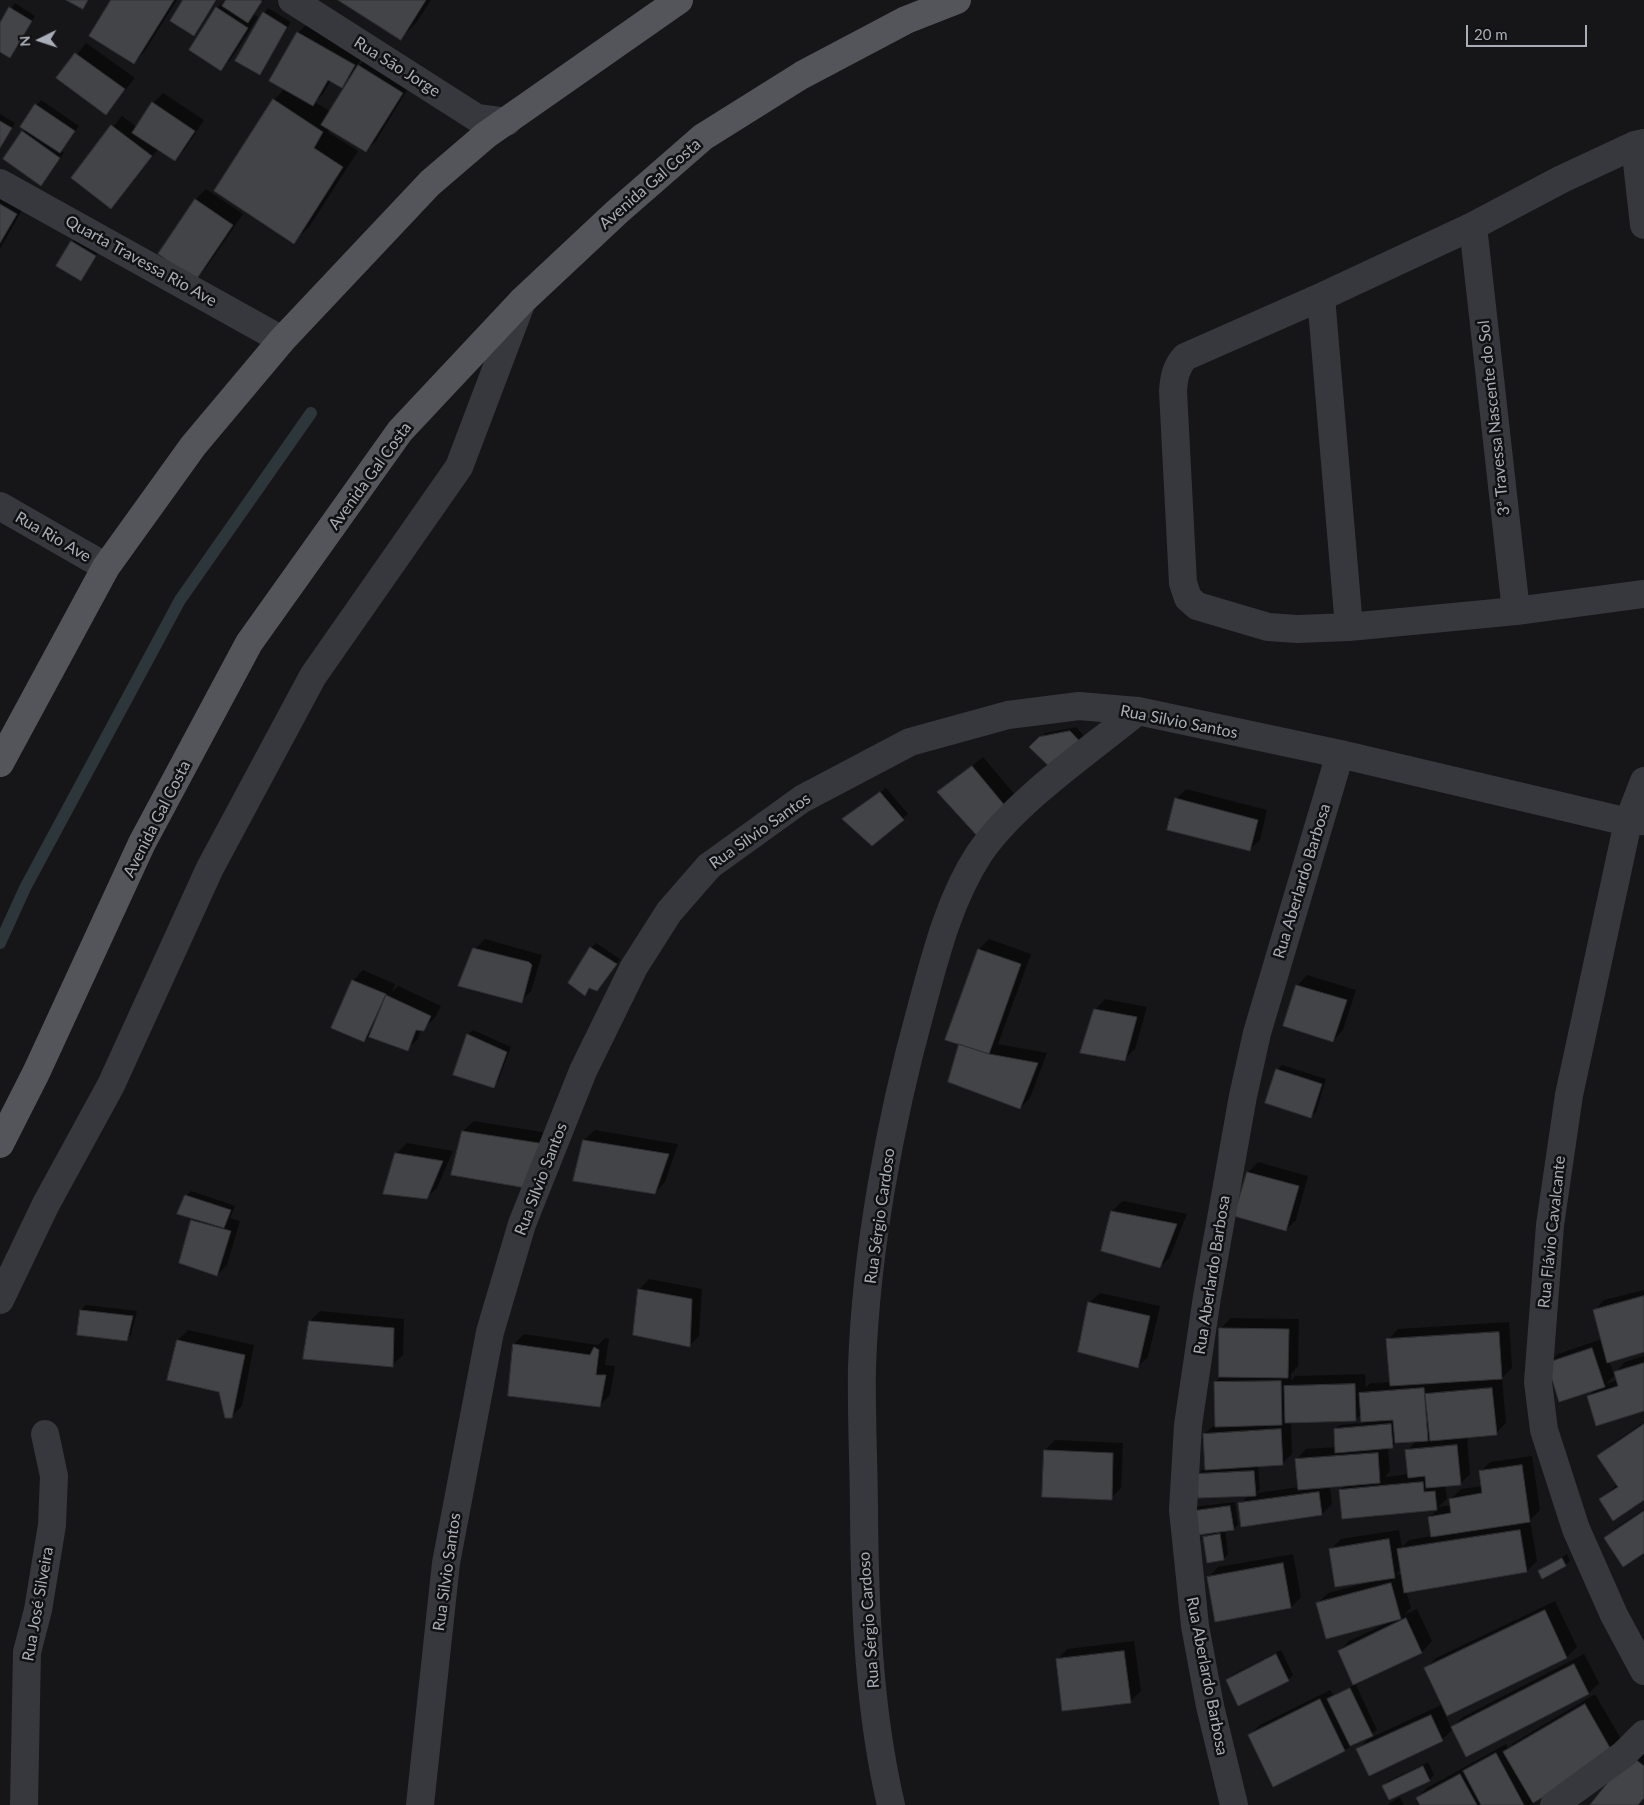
<!DOCTYPE html>
<meta charset="utf-8">
<style>
body{margin:0}
#map{position:relative;width:1644px;height:1805px;overflow:hidden;background:#161618;font-family:Lato,sans-serif}
canvas{display:block}
.north{position:absolute;left:15px;top:15px;width:50px;height:50px;-webkit-text-stroke:4px #111113;paint-order:stroke;rotate:266deg;font-size:14px;font-weight:700;line-height:20px;text-align:center;color:#a8aeb7}
.north::after{content:'';display:block;margin:auto;width:18px;height:22px;background:#a8aeb7;clip-path:polygon(50% 0,100% 100%,50% 72%,0 100%)}
.scale{position:absolute;left:1466px;top:25px;width:121px;height:22px;box-sizing:border-box;border:2px solid #a8aeb7;border-top:0;padding-left:6px;font-size:15px;line-height:18px;white-space:nowrap;color:#a8aeb7;-webkit-text-stroke:4px #111113;paint-order:stroke}
</style>
<div id="map">
<canvas width="1644" height="1805"></canvas>
<div class="north">N</div>
<div class="scale">20 m</div>
</div>
<script>
const context = document.querySelector('canvas').getContext('2d');
context.lineJoin = 'round';
function fillPath(path, color) { context.fillStyle = color; context.fill(path, 'evenodd'); }
function strokePath(path, color, width, dash) { context.strokeStyle = color; context.lineWidth = width; context.lineCap = dash ? 'butt' : 'round'; context.setLineDash(dash || []); context.stroke(path); }
function write(font, color, halo, rows, align = 'center') {
  context.font = font + ' Lato,sans-serif'; context.lineWidth = 5; context.setLineDash([]); context.textBaseline = 'middle'; context.strokeStyle = halo; context.fillStyle = color; for (const [text, x, y, turn = 0] of rows) {
    context.save(); context.translate(x, y); context.rotate((+turn || 0) * Math.PI / 180); context.textAlign = isNaN(turn) ? turn : align; if (halo) context.strokeText(text, 0, 0); context.fillText(text, 0, 0); context.restore();
  }
}
fillPath(new Path2D(`
 M 113,0 L 177,0 L 144,52 L 134,63 Z
 M 184,0 L 217,0 L 194,35 Z
 M 225,0 L 263,0 L 254,15 L 258,17 L 231,59 L 221,69 L 217,8 Z
 M 340,0 L 431,0 L 416,23 L 400,39 Z
 M 15,3 L 35,16 L 10,56 L 0,51 L 0,26 Z
 M 268,8 L 291,22 L 259,74 L 264,13 Z
 M 308,23 L 364,54 L 357,67 L 369,56 L 412,82 L 376,141 L 365,151 L 330,129 L 328,132 L 358,151 L 309,227 L 293,242 L 274,100 L 285,88 L 298,33 ZM 351,76 L 331,112 L 315,102 L 323,94 L 331,80 L 341,86 Z
 M 86,43 L 135,78 L 106,113 L 58,78 Z
 M 163,93 L 204,120 L 185,149 L 174,160 L 158,149 L 111,207 L 72,177 L 122,116 L 137,127 L 153,103 Z
 M 41,100 L 79,126 L 61,151 L 64,153 L 41,184 L 23,132 L 26,129 L 21,126 Z
 M 0,114 L 15,123 L 0,149 Z
 M 0,188 L 26,203 L 0,249 Z
 M 206,189 L 243,214 L 206,268 L 196,278 L 159,253 L 196,199 Z
 M 77,237 L 99,251 L 80,279 L 72,242 Z
 M 1076,727 L 1091,744 L 1031,747 L 1045,733 Z
 M 983,757 L 1021,802 L 980,837 L 939,793 Z
 M 886,788 L 908,814 L 872,844 L 849,815 Z
 M 1186,789 L 1267,810 L 1260,840 L 1249,850 L 1176,799 Z
 M 485,939 L 542,955 L 531,991 L 521,1001 L 475,949 Z
 M 989,939 L 1031,954 L 998,1044 L 1047,1053 L 1030,1098 L 1020,1108 L 961,1042 L 946,1039 L 979,949 Z
 M 596,943 L 620,959 L 602,985 L 591,988 L 585,994 L 591,948 Z
 M 363,970 L 395,984 L 392,992 L 398,986 L 441,1006 L 434,1019 L 421,1029 L 418,1039 L 407,1049 L 373,1032 L 364,1041 L 353,981 Z
 M 1307,975 L 1356,990 L 1343,1030 L 1333,1041 L 1297,986 Z
 M 1105,999 L 1147,1007 L 1135,1049 L 1125,1059 L 1095,1010 Z
 M 473,1030 L 511,1047 L 498,1081 L 494,1086 L 454,1074 L 468,1034 Z
 M 1282,1065 L 1326,1079 L 1316,1112 L 1311,1116 L 1277,1070 Z
 M 474,1121 L 554,1134 L 526,1187 L 453,1174 L 463,1131 Z
 M 595,1130 L 678,1144 L 665,1182 L 655,1193 L 584,1140 Z
 M 407,1143 L 453,1151 L 437,1188 L 426,1198 L 396,1154 Z
 M 1258,1162 L 1308,1176 L 1296,1220 L 1286,1230 L 1248,1172 Z
 M 191,1191 L 235,1206 L 230,1218 L 240,1221 L 227,1265 L 217,1275 L 192,1221 L 195,1218 L 186,1196 Z
 M 1123,1201 L 1187,1214 L 1170,1257 L 1160,1267 L 1102,1251 L 1112,1211 Z
 M 649,1279 L 702,1289 L 699,1336 L 689,1346 L 639,1290 Z
 M 1644,1290 L 1644,1351 L 1609,1361 L 1614,1374 L 1625,1362 L 1644,1356 L 1644,1409 L 1588,1397 L 1596,1389 L 1548,1364 L 1558,1354 L 1602,1339 L 1594,1311 L 1604,1300 ZM 1616,1374 L 1617,1380 L 1606,1384 Z
 M 1100,1293 L 1160,1306 L 1148,1357 L 1137,1367 L 1089,1303 Z
 M 86,1305 L 137,1311 L 131,1335 L 126,1340 L 81,1310 Z
 M 320,1311 L 404,1319 L 403,1355 L 392,1365 L 310,1321 Z
 M 1231,1318 L 1299,1319 L 1298,1366 L 1291,1374 L 1291,1381 L 1295,1376 L 1365,1374 L 1366,1388 L 1370,1383 L 1391,1382 L 1388,1340 L 1398,1329 L 1509,1322 L 1512,1368 L 1502,1378 L 1506,1423 L 1496,1433 L 1467,1436 L 1470,1474 L 1460,1484 L 1445,1485 L 1447,1499 L 1438,1507 L 1451,1505 L 1450,1500 L 1461,1489 L 1482,1486 L 1480,1472 L 1490,1462 L 1532,1456 L 1540,1510 L 1530,1520 L 1537,1561 L 1527,1571 L 1406,1591 L 1411,1608 L 1404,1615 L 1417,1609 L 1432,1641 L 1422,1652 L 1355,1683 L 1377,1730 L 1345,1750 L 1273,1785 L 1249,1735 L 1260,1725 L 1330,1690 L 1333,1695 L 1354,1685 L 1339,1651 L 1349,1641 L 1387,1623 L 1318,1603 L 1328,1593 L 1367,1583 L 1331,1549 L 1341,1539 L 1399,1530 L 1402,1547 L 1409,1540 L 1432,1536 L 1430,1517 L 1438,1509 L 1343,1518 L 1340,1490 L 1346,1485 L 1330,1486 L 1332,1504 L 1322,1514 L 1240,1504 L 1249,1495 L 1197,1475 L 1202,1470 L 1206,1469 L 1204,1434 L 1216,1424 L 1215,1383 L 1222,1375 L 1221,1328 ZM 1361,1414 L 1362,1423 L 1340,1425 L 1335,1429 L 1336,1447 L 1306,1449 L 1296,1460 L 1299,1487 L 1257,1493 L 1260,1489 L 1258,1466 L 1282,1464 L 1292,1454 L 1291,1422 L 1356,1420 ZM 1417,1440 L 1407,1451 L 1409,1474 L 1385,1477 L 1390,1471 L 1388,1448 L 1397,1442 ZM 1401,1569 L 1402,1574 L 1396,1575 Z
 M 188,1330 L 254,1345 L 242,1406 L 231,1417 L 220,1391 L 178,1340 Z
 M 524,1334 L 598,1345 L 605,1338 L 609,1339 L 605,1365 L 615,1366 L 610,1395 L 600,1405 L 514,1344 Z
 M 1644,1422 L 1644,1499 L 1601,1499 L 1618,1484 L 1599,1456 L 1609,1446 Z
 M 1055,1440 L 1123,1443 L 1121,1488 L 1111,1498 L 1045,1450 Z
 M 1235,1502 L 1238,1524 L 1234,1529 L 1225,1530 L 1228,1554 L 1224,1559 L 1204,1537 L 1210,1532 L 1193,1507 Z
 M 1644,1509 L 1644,1551 L 1605,1538 L 1616,1528 Z
 M 1293,1554 L 1301,1597 L 1291,1607 L 1208,1578 L 1218,1567 Z
 M 1567,1554 L 1570,1561 L 1565,1565 L 1539,1571 Z
 M 1555,1601 L 1577,1647 L 1567,1657 L 1426,1668 L 1436,1658 Z
 M 1134,1641 L 1141,1691 L 1130,1701 L 1057,1660 L 1067,1649 Z
 M 1281,1650 L 1293,1675 L 1288,1680 L 1227,1680 L 1232,1675 Z
 M 1584,1654 L 1599,1683 L 1589,1693 L 1453,1729 L 1442,1740 L 1358,1750 L 1368,1739 L 1441,1705 L 1451,1728 L 1463,1717 Z
 M 1595,1694 L 1624,1744 L 1531,1805 L 1421,1805 L 1417,1798 L 1427,1788 L 1506,1744 L 1508,1748 L 1515,1742 Z
 M 1644,1748 L 1644,1799 L 1639,1805 L 1591,1805 Z
 M 1428,1762 L 1434,1775 L 1429,1780 L 1384,1786 L 1388,1781 Z
 M 1400,1797 L 1404,1805 L 1387,1805 Z`), '#0007');
strokePath(new Path2D(`
 M 0,943 L 25,888 L 180,600 L 311,413`), '#2c363b', 12);
const building = new Path2D(`
 M 66,0 L 88,0 L 83,9 Z
 M 111,0 L 174,0 L 134,64 L 89,36 Z
 M 183,0 L 216,0 L 194,36 L 170,21 Z
 M 226,0 L 260,0 L 262,1 L 248,23 L 222,6 Z
 M 338,0 L 426,0 L 401,40 Z
 M 9,7 L 32,21 L 10,58 L 0,52 L 0,23 Z
 M 216,7 L 248,28 L 221,71 L 189,50 Z
 M 263,12 L 287,27 L 260,75 L 235,61 Z
 M 297,32 L 355,65 L 342,88 L 328,80 L 313,106 L 269,81 Z
 M 75,53 L 125,89 L 106,115 L 56,78 Z
 M 358,65 L 403,93 L 366,152 L 321,125 Z
 M 273,99 L 323,132 L 314,148 L 343,167 L 294,244 L 214,191 Z
 M 152,102 L 195,131 L 175,161 L 132,133 Z
 M 35,104 L 75,131 L 60,153 L 20,127 Z
 M 0,121 L 12,128 L 0,148 Z
 M 111,125 L 152,156 L 111,209 L 71,178 Z
 M 22,131 L 60,158 L 41,186 L 3,159 Z
 M 195,199 L 233,225 L 196,280 L 158,254 Z
 M 0,204 L 17,214 L 0,243 Z
 M 71,241 L 96,256 L 81,281 L 56,266 Z
 M 1070,731 L 1087,749 L 1056,773 L 1029,747 L 1039,737 Z
 M 972,766 L 1011,813 L 980,839 L 937,792 Z
 M 880,792 L 904,820 L 872,846 L 842,819 Z
 M 1175,798 L 1258,820 L 1250,851 L 1167,830 Z
 M 590,947 L 617,964 L 597,991 L 589,988 L 585,996 L 568,983 Z
 M 473,948 L 529,962 L 532,965 L 522,1003 L 458,986 Z
 M 978,949 L 1021,964 L 989,1054 L 945,1040 Z
 M 352,980 L 386,994 L 364,1042 L 331,1028 Z
 M 1296,985 L 1347,1000 L 1333,1042 L 1283,1026 Z
 M 386,995 L 431,1016 L 424,1031 L 416,1030 L 408,1051 L 369,1037 Z
 M 1094,1009 L 1137,1017 L 1125,1061 L 1080,1053 Z
 M 467,1034 L 507,1052 L 494,1088 L 453,1075 Z
 M 959,1044 L 989,1054 L 1038,1063 L 1020,1109 L 948,1082 Z
 M 1276,1069 L 1322,1084 L 1311,1118 L 1265,1103 Z
 M 462,1131 L 545,1144 L 526,1188 L 451,1175 Z
 M 583,1140 L 669,1154 L 655,1194 L 573,1181 Z
 M 395,1153 L 443,1161 L 427,1199 L 383,1194 Z
 M 1247,1172 L 1299,1186 L 1286,1231 L 1234,1216 Z
 M 185,1195 L 231,1210 L 224,1228 L 177,1214 Z
 M 1111,1211 L 1177,1224 L 1160,1268 L 1101,1251 Z
 M 191,1220 L 231,1231 L 217,1276 L 179,1263 Z
 M 638,1289 L 692,1299 L 690,1347 L 633,1335 Z
 M 1644,1296 L 1644,1352 L 1607,1363 L 1593,1310 Z
 M 1088,1302 L 1150,1316 L 1138,1368 L 1078,1352 Z
 M 80,1310 L 133,1316 L 127,1341 L 77,1335 Z
 M 309,1321 L 394,1328 L 393,1367 L 303,1359 Z
 M 1219,1328 L 1289,1329 L 1288,1378 L 1219,1377 Z
 M 1499,1332 L 1502,1379 L 1390,1386 L 1386,1339 Z
 M 177,1340 L 245,1355 L 232,1418 L 225,1418 L 219,1392 L 167,1380 Z
 M 513,1344 L 590,1355 L 594,1347 L 599,1350 L 596,1375 L 606,1375 L 600,1407 L 508,1396 Z
 M 1592,1348 L 1605,1387 L 1559,1402 L 1547,1363 Z
 M 1644,1363 L 1644,1411 L 1596,1426 L 1587,1396 L 1618,1386 L 1614,1372 Z
 M 1281,1381 L 1282,1425 L 1215,1427 L 1214,1382 Z
 M 1355,1384 L 1356,1421 L 1285,1423 L 1284,1386 Z
 M 1424,1388 L 1428,1441 L 1395,1443 L 1393,1420 L 1361,1422 L 1359,1393 Z
 M 1492,1388 L 1497,1435 L 1430,1441 L 1425,1394 Z
 M 1391,1424 L 1393,1448 L 1335,1453 L 1334,1429 Z
 M 1644,1424 L 1644,1500 L 1613,1521 L 1599,1499 L 1618,1487 L 1597,1456 Z
 M 1281,1429 L 1283,1465 L 1205,1470 L 1203,1434 Z
 M 1457,1445 L 1461,1485 L 1426,1488 L 1425,1476 L 1408,1478 L 1405,1450 Z
 M 1044,1450 L 1113,1453 L 1112,1500 L 1042,1497 Z
 M 1378,1453 L 1380,1483 L 1298,1490 L 1295,1459 Z
 M 1522,1465 L 1530,1522 L 1431,1537 L 1428,1517 L 1451,1513 L 1449,1499 L 1482,1493 L 1479,1471 Z
 M 1254,1471 L 1256,1496 L 1198,1498 L 1196,1474 Z
 M 1423,1482 L 1424,1492 L 1435,1491 L 1437,1510 L 1342,1519 L 1339,1490 Z
 M 1319,1492 L 1322,1515 L 1241,1527 L 1238,1503 Z
 M 1230,1506 L 1234,1530 L 1190,1536 L 1187,1512 Z
 M 1644,1511 L 1644,1553 L 1623,1567 L 1604,1538 Z
 M 1520,1530 L 1527,1572 L 1404,1593 L 1397,1549 Z
 M 1220,1534 L 1224,1560 L 1207,1563 L 1203,1537 Z
 M 1389,1539 L 1395,1578 L 1335,1587 L 1329,1549 Z
 M 1562,1558 L 1566,1566 L 1542,1579 L 1538,1571 Z
 M 1283,1563 L 1291,1608 L 1215,1622 L 1207,1577 Z
 M 1391,1583 L 1401,1619 L 1326,1639 L 1316,1603 Z
 M 1545,1610 L 1567,1658 L 1447,1716 L 1424,1668 Z
 M 1406,1618 L 1422,1653 L 1353,1685 L 1338,1651 Z
 M 1124,1651 L 1131,1703 L 1062,1711 L 1056,1659 Z
 M 1276,1654 L 1289,1681 L 1238,1706 L 1226,1680 Z
 M 1574,1664 L 1589,1694 L 1466,1757 L 1451,1727 Z
 M 1350,1688 L 1373,1736 L 1350,1746 L 1327,1699 Z
 M 1320,1699 L 1345,1751 L 1273,1787 L 1248,1735 Z
 M 1585,1704 L 1614,1755 L 1533,1803 L 1503,1752 Z
 M 1431,1715 L 1443,1741 L 1369,1776 L 1356,1749 Z
 M 1496,1753 L 1524,1805 L 1481,1805 L 1463,1771 Z
 M 1630,1755 L 1644,1766 L 1644,1798 L 1638,1805 L 1590,1805 Z
 M 1423,1766 L 1430,1781 L 1389,1800 L 1382,1786 Z
 M 1460,1774 L 1477,1805 L 1420,1805 L 1416,1798 Z`);
fillPath(building, '#424448');
strokePath(building, '#303034', 1);
strokePath(new Path2D(`
 M 292,0 L 477,118 L 507,122
 M 1644,143 L 1635,145 L 1562,179 L 1473,226 L 1321,297 L 1185,357 C 1176,367 1174,377 1173,391 L 1183,583 L 1188,598 L 1197,606 L 1268,627 L 1297,629 L 1349,627 L 1516,611 L 1644,594
 M 1635,145 L 1644,225
 M 0,183 L 282,340
 M 1473,226 L 1516,611
 M 1321,297 L 1349,627
 M 0,506 L 106,567
 M 1644,781 L 1628,822 L 1569,1095 L 1550,1225 L 1538,1382 L 1544,1430 L 1576,1529 L 1614,1615 L 1644,1671
 M 0,1300 L 46,1204 L 111,1085 L 210,868 L 313,676 L 459,467 L 522,301
 M 24,1805 L 27,1652 L 38,1610 L 52,1525 L 54,1476 L 45,1434
 M 420,1805 L 446,1563 L 490,1332 L 522,1224 L 583,1071 L 634,967 L 669,912 L 709,866 L 802,799 L 910,742 L 1008,715 L 1079,706 L 1138,711 L 1340,754 L 1628,822 L 1644,821
 M 891,1805 C 869,1711 865,1612 864,1515 C 864,1466 861,1416 862,1367 C 866,1251 890,1121 921,1009 C 935,957 949,900 979,854 C 1015,801 1088,752 1138,711
 M 1234,1805 L 1210,1706 L 1195,1626 L 1183,1510 L 1188,1425 L 1207,1297 L 1243,1096 L 1257,1033 L 1340,754
 M 1554,1805 L 1624,1754 L 1644,1734`), '#37383d', 28);
strokePath(new Path2D(`
 M 0,763 L 106,567 L 193,446 L 282,340 L 430,183 L 486,135 L 679,0
 M 0,1144 L 36,1073 L 142,843 L 249,643 L 400,431 L 522,301 L 617,212 L 703,137 L 802,75 L 906,20 L 957,0`), '#53555b', 28);
write('16px', '#a8aeb7', '#111113', [
 ["Rua São Jorge",397,67,32],
 ["Avenida Gal Costa",650,184,-41],
 ["Quarta Travessa Rio Ave",141,261,29],
 ["3ª Travessa Nascente do Sol",1494,418,-96],
 ["Avenida Gal Costa",370,476,-54],
 ["Rua Rio Ave",53,537,30],
 ["Rua Silvio Santos",1179,722,11],
 ["Avenida Gal Costa",157,819,-63],
 ["Rua Silvio Santos",760,831,-35],
 ["Rua Aberlardo Barbosa",1302,881,-73],
 ["Rua Silvio Santos",541,1179,-69],
 ["Rua Sérgio Cardoso",880,1216,-82],
 ["Rua Flávio Cavalcante",1552,1232,-84],
 ["Rua Aberlardo Barbosa",1212,1275,-81],
 ["Rua Silvio Santos",447,1572,-82],
 ["Rua José Silveira",38,1604,-80],
 ["Rua Sérgio Cardoso",869,1620,-94],
 ["Rua Aberlardo Barbosa",1207,1676,79]
]);
</script>
